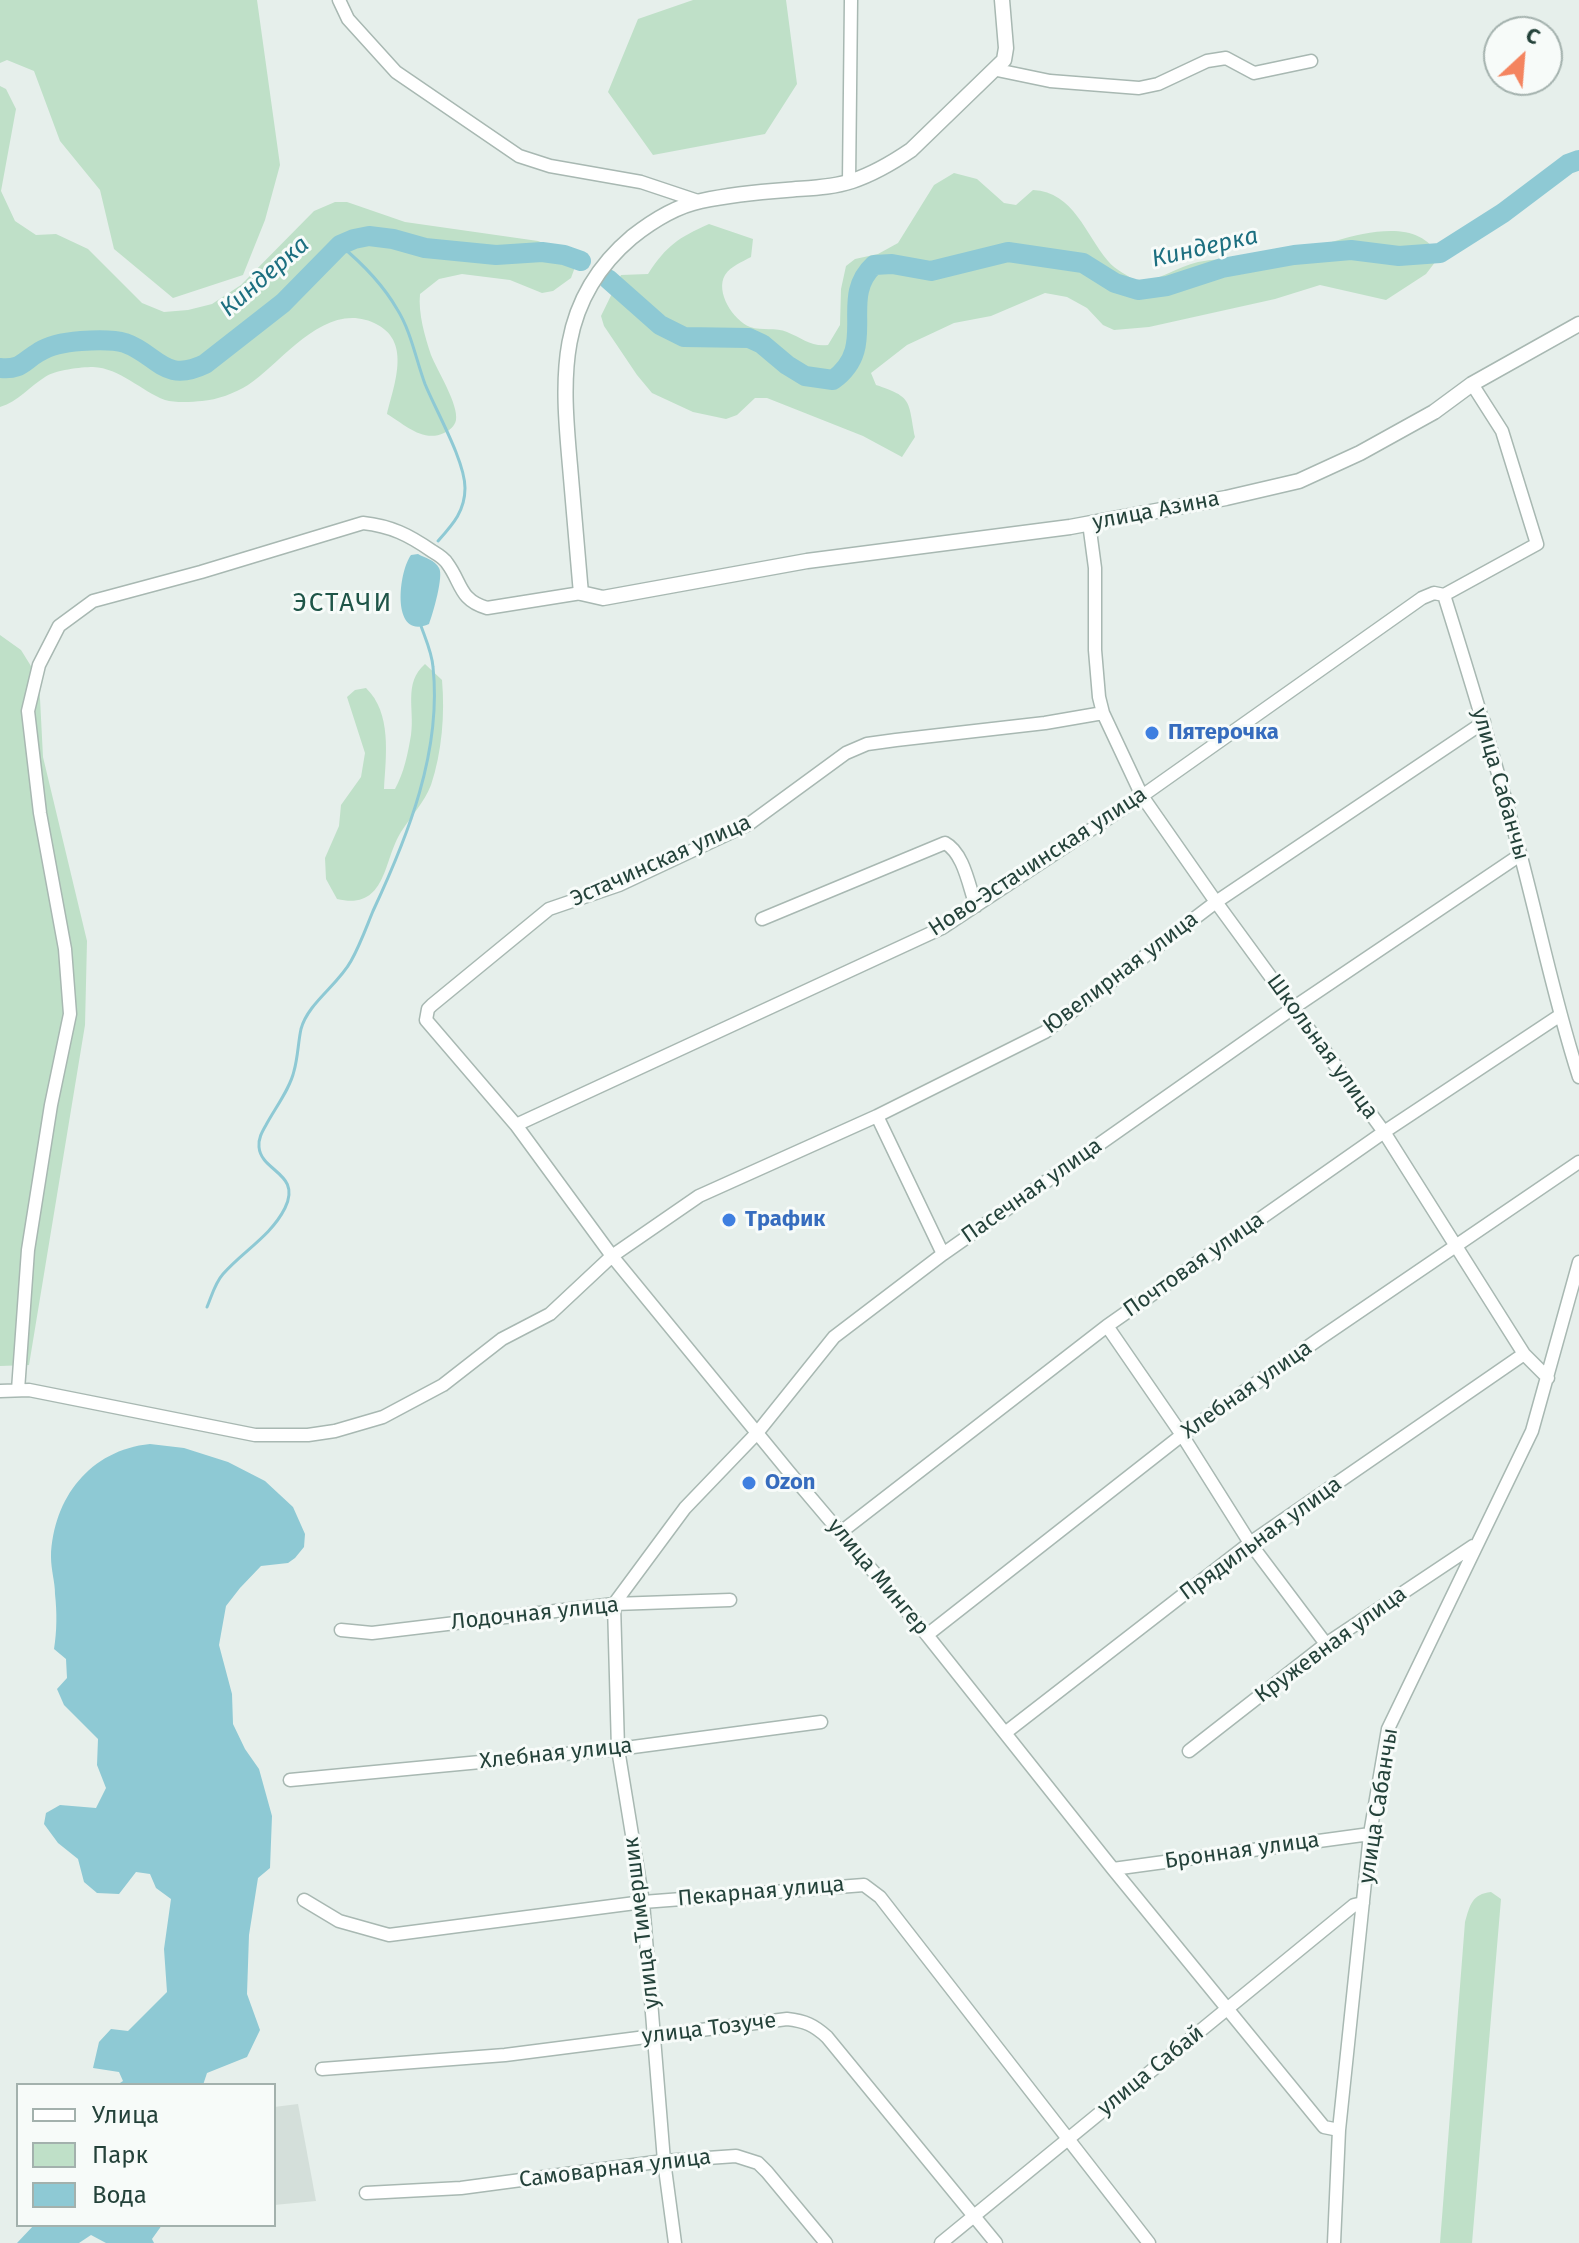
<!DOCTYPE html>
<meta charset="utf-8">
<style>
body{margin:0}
#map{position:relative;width:1579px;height:2243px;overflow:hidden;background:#e6efeb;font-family:"Fira Sans",sans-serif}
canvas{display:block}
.legend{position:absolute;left:16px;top:2083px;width:260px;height:144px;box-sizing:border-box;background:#f7fbf9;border:2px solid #a3b1ad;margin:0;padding:10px 14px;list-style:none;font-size:24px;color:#24423a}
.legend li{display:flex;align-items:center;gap:16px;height:40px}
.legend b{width:40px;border:2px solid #a3b1ad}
.north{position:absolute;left:1483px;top:16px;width:80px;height:80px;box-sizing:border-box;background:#f7fbf9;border:2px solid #a3b1ad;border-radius:50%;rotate:26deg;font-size:22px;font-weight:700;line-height:32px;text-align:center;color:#24423a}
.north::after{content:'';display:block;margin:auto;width:28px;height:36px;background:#f4845f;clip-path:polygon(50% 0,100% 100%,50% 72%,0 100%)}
</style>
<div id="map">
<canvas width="1579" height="2243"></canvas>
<ul class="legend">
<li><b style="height:10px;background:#fff"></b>Улица</li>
<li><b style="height:22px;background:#bfe0c8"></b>Парк</li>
<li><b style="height:22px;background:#8ec9d4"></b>Вода</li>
</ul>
<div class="north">С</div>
</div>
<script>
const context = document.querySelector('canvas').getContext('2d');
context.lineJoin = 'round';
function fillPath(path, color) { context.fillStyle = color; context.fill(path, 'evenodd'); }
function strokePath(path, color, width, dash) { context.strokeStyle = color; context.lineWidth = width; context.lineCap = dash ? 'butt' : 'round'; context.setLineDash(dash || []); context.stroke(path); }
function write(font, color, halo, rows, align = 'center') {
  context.font = font + ' "Fira Sans",sans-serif'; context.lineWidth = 6; context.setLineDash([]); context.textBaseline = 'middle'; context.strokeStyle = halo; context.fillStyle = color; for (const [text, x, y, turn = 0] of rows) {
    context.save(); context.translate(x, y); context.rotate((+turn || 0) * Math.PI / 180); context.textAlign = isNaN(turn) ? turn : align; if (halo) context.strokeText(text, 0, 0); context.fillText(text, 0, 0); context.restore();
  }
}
fillPath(new Path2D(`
 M 298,2104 L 316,2201 L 274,2205 L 274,2107 Z`), '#d4dfda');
fillPath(new Path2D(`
 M 0,0 L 257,0 L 280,165 L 265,220 L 243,275 L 173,298 L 114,249 L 100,190 L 60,141 L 34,71 L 7,60 L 0,63 Z
 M 693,0 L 786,0 L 797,84 L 765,134 L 653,155 L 608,92 L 638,19 Z
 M 0,86 L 6,89 L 16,109 L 1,191 L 15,221 L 36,235 L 56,234 L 88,249 L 142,303 L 164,312 L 188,310 L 212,304 L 241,285 L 314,211 L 335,202 L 347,202 L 405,222 L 538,241 C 554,247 564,254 575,267 L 571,278 L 553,291 L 542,293 L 510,280 L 462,274 L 439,279 L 420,294 C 418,313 425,337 431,355 C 437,370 459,405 456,420 C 455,426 449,431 444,433 C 423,443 404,424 387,414 C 394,385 411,343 378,325 C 327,297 284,361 248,385 C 235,393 217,400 202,401 C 192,402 175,403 165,400 C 141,391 120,368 93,367 C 81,367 55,370 45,377 C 29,387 19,401 0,407 Z
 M 954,173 L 977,179 L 1004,203 L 1016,205 L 1033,190 C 1074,192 1085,234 1108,261 C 1115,270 1129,276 1139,283 C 1160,280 1177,267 1198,262 C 1226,256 1256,261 1285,255 C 1326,247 1413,204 1439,257 L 1426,274 L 1386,300 L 1320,285 L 1275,299 L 1149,327 L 1114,330 L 1103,325 L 1087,308 L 1067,297 L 1045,293 L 991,316 L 954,323 L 907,345 L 871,373 L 876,385 C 913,397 908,401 915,437 L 902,457 L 863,436 L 767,398 L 755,398 L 737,415 L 726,419 L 693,412 L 652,393 L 637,375 L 604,326 L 601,316 L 621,275 L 648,274 C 667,245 678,238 709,224 L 753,239 L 751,257 C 742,262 731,266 725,275 C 715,292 733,320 750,327 C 762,331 776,327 787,332 C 802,338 811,347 828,345 L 840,325 L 841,289 L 846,266 L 855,259 L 878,254 L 898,243 L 934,185 Z
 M 0,635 L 21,650 L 39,679 L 43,757 L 87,941 L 85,1025 L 29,1365 L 0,1366 Z
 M 425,664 L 442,680 C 445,714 442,752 431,785 C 424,803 411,816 401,832 C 383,860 387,911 337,899 L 326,879 L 325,858 L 339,826 L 341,805 L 361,777 L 365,753 L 347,697 L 355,690 L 366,688 C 392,713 386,755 384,789 L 395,789 C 404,773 408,753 411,735 C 415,710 403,683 425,664 Z
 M 1491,1892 L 1501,1899 L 1472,2243 L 1440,2243 L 1465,1922 C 1470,1905 1472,1894 1491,1892 Z`), '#bfe0c8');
fillPath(new Path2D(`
 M 418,554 C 425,558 435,560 439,568 C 444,575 433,614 429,624 C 391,641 398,573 411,555 Z
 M 150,1444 L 184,1448 L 228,1462 L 265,1481 L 293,1507 L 305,1534 L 304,1547 L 295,1558 L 288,1563 L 261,1566 L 240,1588 L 226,1606 L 219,1645 L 232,1694 L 233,1724 L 245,1749 L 259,1769 L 272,1816 L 270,1868 L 258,1878 L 249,1935 L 247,1994 L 260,2030 L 247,2057 L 207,2073 L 203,2085 L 117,2085 L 123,2081 L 119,2072 L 93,2068 L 99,2042 L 111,2029 L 128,2031 L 167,1992 L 164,1949 L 171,1899 L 156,1888 L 150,1874 L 136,1872 L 119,1894 L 97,1893 L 84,1882 L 78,1859 L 58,1843 L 44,1824 L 46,1813 L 60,1805 L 96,1808 L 106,1788 L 97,1765 L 98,1739 L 64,1705 L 57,1689 L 67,1678 L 66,1659 L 54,1649 C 57,1631 57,1612 55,1594 C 55,1582 51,1570 51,1557 C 53,1498 90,1450 150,1444 Z
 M 34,2225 L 162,2225 L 152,2239 L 154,2243 L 106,2243 L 91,2235 L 79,2243 L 17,2243 Z`), '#8ec9d4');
strokePath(new Path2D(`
 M 340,245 C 363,264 382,283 397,309 C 411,331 416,360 425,384 C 436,411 465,461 465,488 C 465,511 453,524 438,541
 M 207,1307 C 212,1295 215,1283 223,1274 C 243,1251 271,1236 285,1208 C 302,1173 261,1172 259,1147 C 258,1139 262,1132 266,1125 C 275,1108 290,1089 294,1071 C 298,1057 298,1043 301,1029 C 308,1003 338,985 351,961 C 360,945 366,928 373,911 C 408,836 442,751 433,667 C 432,653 426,640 421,626`), '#8ec9d4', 3);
strokePath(new Path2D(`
 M 608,279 L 660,325 L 684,337 L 749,338 L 762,344 L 787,365 L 805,376 L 833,380 C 880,346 837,299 874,265 L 892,264 L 931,271 L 1008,252 L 1083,263 L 1115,283 L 1138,290 L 1167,286 L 1222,268 L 1294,255 L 1351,250 L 1399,256 L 1440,253 L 1503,213 L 1568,164 L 1579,160
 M 0,368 C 21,370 22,362 39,352 C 50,345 68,342 81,341 C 95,340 112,339 125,343 C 157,354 164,384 205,364 L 283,303 L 340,245 L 354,239 L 369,236 L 393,239 L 425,248 L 496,255 L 542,252 L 564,255 L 581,261`), '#8ec9d4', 20);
const minor = new Path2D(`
 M 339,0 L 348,19 L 396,72 L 519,156 L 550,166 L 641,182 L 698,201
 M 997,70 L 1050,81 L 1139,88 L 1158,84 L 1207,61 L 1226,58 L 1254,73 L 1311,61
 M 849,182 L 851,0
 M 1089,523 L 1095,568 L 1095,650 L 1099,697 L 1103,713 L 1142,796 L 1216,902 L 1384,1132 L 1524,1354 L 1548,1378
 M 1444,595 C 1471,681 1497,766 1520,853 C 1540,928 1555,1003 1579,1077
 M 1444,595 L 1537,544 L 1502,431 L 1472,384
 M 1103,713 L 1045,723 L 896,740 L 867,744 L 846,753 L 749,824 L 619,885 L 549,909 L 432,1005 L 428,1009 L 426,1020 L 516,1125 L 612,1256 L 789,1472 L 927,1635 L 1113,1869 L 1324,2127 L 1339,2130
 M 762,919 L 945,843 C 964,853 969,887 976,906
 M 877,1116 L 943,1254
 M 516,1125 L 942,928 L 1142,796 L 1422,598 L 1434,593 L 1444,595
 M 1107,1326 L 1182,1435 L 1250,1543 L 1326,1644
 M 18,1390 L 28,1250 L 51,1105 L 70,1014 L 65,949 L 40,813 L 28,711 L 39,665 L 59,626 L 93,601 L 201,572 L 363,523 C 391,526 409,535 432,551 C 437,554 444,558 447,563 C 462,583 459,600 487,608 L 581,593
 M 0,1391 L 29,1390 L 255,1435 L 308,1435 L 335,1431 L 383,1417 L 443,1385 L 502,1339 L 550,1314 L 612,1256 L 699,1196 L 877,1116 L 1045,1032 L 1216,902 L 1484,722
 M 841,1532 L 1107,1326 L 1384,1132 L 1559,1016
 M 341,1630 L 372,1633 L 614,1604 L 730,1600
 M 927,1635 L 1182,1435 L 1319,1339 L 1579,1162
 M 1005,1733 L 1250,1543 L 1524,1354
 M 1189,1751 L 1326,1644 L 1473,1546
 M 290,1780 L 618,1749 L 821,1722
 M 1113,1869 L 1370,1834
 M 304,1900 L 339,1921 L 389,1935 L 643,1902 L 864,1885 L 880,1897 L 1149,2243
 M 322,2069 L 505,2055 L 787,2019 C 805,2021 814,2025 827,2037 L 996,2243
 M 366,2193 L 461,2188 L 664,2161 L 736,2156 L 758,2163 L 767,2172 L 826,2243
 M 675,2243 L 664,2161 L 643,1902 L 618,1749 L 614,1604 L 685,1508 L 757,1433 L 834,1337 L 943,1254 L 1293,1008 L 1520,855
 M 941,2243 L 1354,1905 L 1363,1903
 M 1334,2243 L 1339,2130 L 1370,1834 L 1388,1729 L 1532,1431 L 1579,1262`);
const tertiary = new Path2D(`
 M 1002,0 L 1006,48 L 1004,60 L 911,150 C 892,163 873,174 852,181 C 831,188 808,188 786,190 C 758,192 729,195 701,201 C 677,206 651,222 632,237 C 556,301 562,378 570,466 C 574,509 577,551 581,593 L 603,598 L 807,561 L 1070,527 L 1226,498 L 1299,481 L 1360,453 L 1434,412 L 1472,384 L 1579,324`);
strokePath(minor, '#a8b8b2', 15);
strokePath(tertiary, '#a8b8b2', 17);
strokePath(minor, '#fff', 12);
strokePath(tertiary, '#fff', 14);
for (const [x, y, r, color] of [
 [1152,733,8,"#3f7fe0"],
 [729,1220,8,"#3f7fe0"],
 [749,1483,8,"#3f7fe0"]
]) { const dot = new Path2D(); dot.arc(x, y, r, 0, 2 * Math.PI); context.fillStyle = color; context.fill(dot); strokePath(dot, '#f7fbf9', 3); }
write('22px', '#24423a', '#f7fbf9', [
 ["улица Азина",1156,511,-11],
 ["улица Сабанчы",1500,784,74],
 ["Эстачинская улица",661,861,-24],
 ["Ново-Эстачинская улица",1038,862,-33],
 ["Ювелирная улица",1121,973,-37],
 ["Школьная улица",1322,1047,54],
 ["Пасечная улица",1032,1191,-35],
 ["Почтовая улица",1194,1265,-35],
 ["Хлебная улица",1247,1390,-35],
 ["Прядильная улица",1261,1539,-36],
 ["улица Мингер",878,1577,50],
 ["Лодочная улица",535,1614,-6],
 ["Кружевная улица",1331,1645,-36],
 ["Хлебная улица",556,1754,-6],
 ["улица Сабанчы",1379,1806,-81],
 ["Бронная улица",1242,1851,-8],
 ["Пекарная улица",761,1892,-5],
 ["улица Тимершик",642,1923,-97],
 ["улица Тозуче",709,2029,-7],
 ["улица Сабай",1151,2071,-39],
 ["Самоварная улица",615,2169,-7]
]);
write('bold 22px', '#366cbe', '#f7fbf9', [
 ["Пятерочка",1168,733],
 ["Трафик",745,1220],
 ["Ozon",765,1483]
], 'left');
write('italic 24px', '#1c6f80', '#f7fbf9', [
 ["Киндерка",1205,248,-13],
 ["Киндерка",265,277,-41]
]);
context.letterSpacing = '2px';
write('26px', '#1f5548', '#f7fbf9', [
 ["ЭСТАЧИ",343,604]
]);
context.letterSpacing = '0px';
</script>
